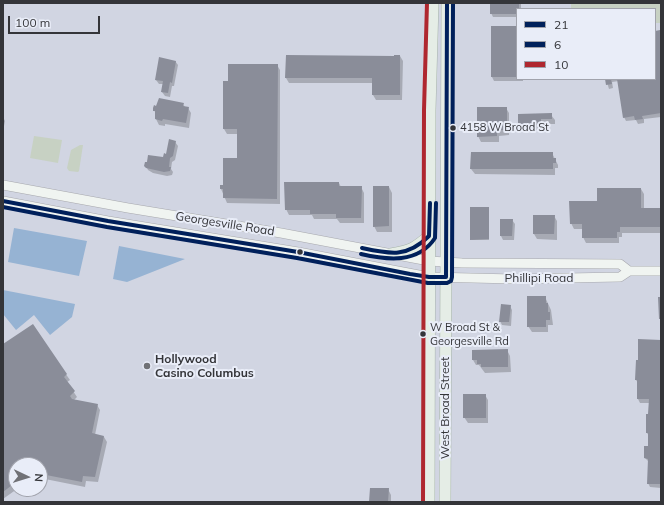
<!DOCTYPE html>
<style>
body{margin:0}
#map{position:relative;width:664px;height:505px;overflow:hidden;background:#e0e1e8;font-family:Mulish,sans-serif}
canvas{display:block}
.frame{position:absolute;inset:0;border:4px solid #343539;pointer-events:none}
.legend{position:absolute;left:516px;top:8px;width:140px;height:72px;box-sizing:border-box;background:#e9edf8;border:1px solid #a1a3ac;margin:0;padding:5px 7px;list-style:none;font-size:12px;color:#343539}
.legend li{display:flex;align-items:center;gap:8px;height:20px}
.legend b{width:20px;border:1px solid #a1a3ac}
.north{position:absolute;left:8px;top:457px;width:40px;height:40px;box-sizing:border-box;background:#e9edf8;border:1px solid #a1a3ac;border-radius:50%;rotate:94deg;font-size:11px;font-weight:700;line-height:16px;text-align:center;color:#343539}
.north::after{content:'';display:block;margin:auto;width:14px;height:18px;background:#707176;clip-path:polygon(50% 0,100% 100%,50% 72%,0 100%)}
.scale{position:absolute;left:8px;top:16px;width:92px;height:18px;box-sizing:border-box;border:2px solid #343539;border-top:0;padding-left:5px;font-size:12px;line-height:14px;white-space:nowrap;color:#343539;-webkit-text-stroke:3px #e9edf8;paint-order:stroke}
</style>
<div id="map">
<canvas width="664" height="505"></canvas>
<div class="frame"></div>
<ul class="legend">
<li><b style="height:5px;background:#00205b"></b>21</li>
<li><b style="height:5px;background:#00205b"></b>6</li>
<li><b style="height:5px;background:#af272f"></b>10</li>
</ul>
<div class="north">N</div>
<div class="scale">100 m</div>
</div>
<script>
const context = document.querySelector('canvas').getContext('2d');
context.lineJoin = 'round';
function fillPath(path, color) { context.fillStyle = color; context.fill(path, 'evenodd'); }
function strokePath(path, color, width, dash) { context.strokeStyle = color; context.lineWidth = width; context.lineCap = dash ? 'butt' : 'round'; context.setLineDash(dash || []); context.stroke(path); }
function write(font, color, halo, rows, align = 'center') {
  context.font = font + ' Mulish,sans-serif'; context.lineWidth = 4; context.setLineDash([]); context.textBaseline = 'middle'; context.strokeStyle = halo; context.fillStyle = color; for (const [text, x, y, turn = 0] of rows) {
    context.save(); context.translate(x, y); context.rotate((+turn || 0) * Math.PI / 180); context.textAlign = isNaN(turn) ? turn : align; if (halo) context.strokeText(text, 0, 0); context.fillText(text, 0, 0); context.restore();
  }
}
fillPath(new Path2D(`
 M 3,3 L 571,3 L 571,9 L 517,9 L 517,79 L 655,79 L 655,23 L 661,23 L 661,502 L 3,502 ZM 16,465 L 40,465 L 40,489 L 16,489 Z`), '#d1d5e2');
fillPath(new Path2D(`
 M 571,3 L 661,3 L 661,23 L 655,23 L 655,9 L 571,9 Z
 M 34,136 L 62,140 L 58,163 L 30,158 Z
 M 80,145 L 83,145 L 79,171 L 78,172 L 69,171 L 67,168 L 71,150 Z`), '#c7d1c3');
fillPath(new Path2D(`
 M 14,228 L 87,241 L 79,276 L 8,262 Z
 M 119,246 L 185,259 L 127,282 L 113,279 Z
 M 3,290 L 75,304 L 72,317 L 50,335 L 34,315 L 16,330 L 3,314 Z`), '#96b3d3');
fillPath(new Path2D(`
 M 491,3 L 521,3 L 521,9 L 517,9 L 517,17 L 493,17 L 491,13 Z
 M 517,27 L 517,79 L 523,79 L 523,81 L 494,81 L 492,77 Z
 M 659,31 L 661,34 L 661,117 L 644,119 L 644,123 L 638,124 L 636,120 L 626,121 L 624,117 L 619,81 L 612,82 L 613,88 L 609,89 L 606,79 L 655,79 L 655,32 Z
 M 400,56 L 403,61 L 402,100 L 376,100 L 373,95 L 373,83 L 289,83 L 286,78 Z
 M 175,61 L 178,65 L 174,86 L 172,86 L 170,97 L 165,96 L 162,92 L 163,84 L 159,84 L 156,80 Z
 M 277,65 L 280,70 L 280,204 L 227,203 L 221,189 L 224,186 L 238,159 L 238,134 L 227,134 L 224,129 L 229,82 Z
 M 183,104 L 185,107 L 188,108 L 191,113 L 189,128 L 165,124 L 165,126 L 159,125 L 156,119 L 156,114 L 154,110 Z
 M 506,108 L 509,113 L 509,135 L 499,136 L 499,142 L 481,142 L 478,136 Z
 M 551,115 L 555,120 L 555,124 L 544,124 L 544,130 L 522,130 L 519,125 Z
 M 3,117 L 5,121 L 3,131 Z
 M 175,142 L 178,146 L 175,160 L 172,162 L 171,169 L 173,172 L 172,175 L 167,176 L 153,173 L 148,170 L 146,166 L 149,156 L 164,158 Z
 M 552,153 L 558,165 L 558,168 L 555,168 L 555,175 L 475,174 L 471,169 Z
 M 339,183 L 341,187 L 361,187 L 364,193 L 364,223 L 340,223 L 337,219 L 314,219 L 312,215 L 289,215 L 286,209 Z
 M 389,187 L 392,193 L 392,232 L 377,232 L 374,226 Z
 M 641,189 L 644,194 L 644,209 L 661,209 L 661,233 L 622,233 L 622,237 L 619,237 L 619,243 L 586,243 L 583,237 L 583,229 L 574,229 L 571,223 L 598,202 Z
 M 489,209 L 489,240 L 472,240 L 471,239 Z
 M 554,216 L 557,221 L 557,240 L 537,239 L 534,234 Z
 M 512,220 L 515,224 L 514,240 L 503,240 L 501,236 Z
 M 545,297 L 551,310 L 553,325 L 548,325 L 548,332 L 532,332 L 528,326 Z
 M 510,306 L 512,310 L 511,326 L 502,325 L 500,321 Z
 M 32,326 L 70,380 L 67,382 L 77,397 L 74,400 L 97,405 L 100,410 L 95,435 L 104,437 L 107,442 L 98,482 L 86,481 L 85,487 L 45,479 L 43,476 L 40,475 L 40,465 L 16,465 L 16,489 L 17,489 L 3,499 L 3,345 Z
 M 661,341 L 661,488 L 650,487 L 648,483 L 649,462 L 645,458 L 649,447 L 649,436 L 647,433 L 647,415 L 649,415 L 650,403 L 640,403 L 638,399 L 638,383 L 636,380 Z
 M 507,350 L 510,356 L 511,372 L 485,373 L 479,365 L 476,365 L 473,360 Z
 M 485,395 L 488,400 L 488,423 L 468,423 L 464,417 Z
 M 388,489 L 391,495 L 391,502 L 370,502 Z`), '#0003');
fillPath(new Path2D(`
 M 490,3 L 519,3 L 519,9 L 517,9 L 517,14 L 490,14 Z
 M 491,26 L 517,26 L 517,77 L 491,77 Z
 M 660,30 L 661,38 L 661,113 L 642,116 L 643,119 L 635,120 L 634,116 L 623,118 L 617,79 L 655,79 L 655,31 Z
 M 286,55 L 394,56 L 394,55 L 400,55 L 400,95 L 372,95 L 372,78 L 285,78 Z
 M 159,57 L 176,61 L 172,83 L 170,82 L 168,93 L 161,92 L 163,81 L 155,80 Z
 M 228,64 L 278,64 L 277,199 L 223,198 L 223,189 L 220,189 L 220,185 L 223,185 L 223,158 L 237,158 L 237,129 L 223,129 L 223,81 L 228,81 Z
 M 605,79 L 611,79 L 612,84 L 606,85 Z
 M 159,98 L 184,103 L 183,106 L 189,107 L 186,123 L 163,119 L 162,121 L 155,119 L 155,111 L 153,111 L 153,108 L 154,105 L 156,106 Z
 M 477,107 L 507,107 L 507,130 L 497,130 L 497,136 L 477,137 Z
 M 552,113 L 552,119 L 541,119 L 541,125 L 518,125 L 518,114 Z
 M 169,139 L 176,141 L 173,156 L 170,158 L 169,167 L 171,167 L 170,171 L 164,172 L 146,168 L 144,166 L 145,162 L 147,162 L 148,155 L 163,157 L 164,153 L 166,154 Z
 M 471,152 L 553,152 L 553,158 L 556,158 L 556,163 L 553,163 L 553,169 L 470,169 Z
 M 284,182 L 339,182 L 339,186 L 362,186 L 361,218 L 336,218 L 336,214 L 310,214 L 310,210 L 285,210 Z
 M 373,186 L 389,186 L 389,226 L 373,227 Z
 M 597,188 L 641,188 L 641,208 L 661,208 L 661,227 L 620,227 L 620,232 L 617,232 L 617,238 L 582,238 L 582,224 L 570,224 L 569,201 L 597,201 Z
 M 470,207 L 489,207 L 489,239 L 470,240 Z
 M 533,215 L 555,215 L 554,234 L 533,234 Z
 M 500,219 L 513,219 L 512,236 L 500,236 Z
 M 527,296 L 546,296 L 546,303 L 548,303 L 548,312 L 550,312 L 550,320 L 546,320 L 546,327 L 527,327 Z
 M 658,297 L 661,297 L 661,319 L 659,319 Z
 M 501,304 L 511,305 L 509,322 L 499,322 Z
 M 33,324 L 67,374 L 64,377 L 75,391 L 70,396 L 72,399 L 98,404 L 92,433 L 104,436 L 95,477 L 83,476 L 82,482 L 41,474 L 40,465 L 16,465 L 16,482 L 3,492 L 3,344 Z
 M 638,339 L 661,340 L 661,484 L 647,484 L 648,459 L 644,458 L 644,446 L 648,446 L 648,433 L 646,433 L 646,414 L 648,414 L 649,399 L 637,399 L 637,380 L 635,380 L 636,360 L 638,360 Z
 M 508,349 L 508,367 L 481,367 L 481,364 L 477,364 L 477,360 L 472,360 L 472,350 Z
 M 463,394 L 486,394 L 486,418 L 463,418 Z
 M 370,488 L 389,488 L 388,502 L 369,502 Z`), '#8a8d99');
const secondary = new Path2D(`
 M 3,185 L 128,208 L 281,233 L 429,261 L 462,263 L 620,264 L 629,271
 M 3,201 L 108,221 L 298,252 L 429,277 L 514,279 L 620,277 L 629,271 L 661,271`);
const primary = new Path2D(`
 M 391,254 C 411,250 414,249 429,236
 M 429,502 L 430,110 L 433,3
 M 445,502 L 447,3`);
strokePath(secondary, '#a7a8ad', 10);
strokePath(primary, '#a6b3aa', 12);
strokePath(secondary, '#f0f4f1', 9);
strokePath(primary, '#e5ede6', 11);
strokePath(new Path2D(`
 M 3,201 L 108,221 L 298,252 L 410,274 L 429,277 L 446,277 L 447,3
 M 362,248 C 390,254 407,258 429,236 L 430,203`), '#00205b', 4);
strokePath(new Path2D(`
 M 3,207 L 107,227 L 297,258 L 428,283 L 447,283 L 451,281 L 452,277 L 453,3
 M 361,254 C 387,260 418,264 435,238 L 436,203`), '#00205b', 4);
strokePath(new Path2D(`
 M 423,502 L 424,110 L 427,3`), '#af272f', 4);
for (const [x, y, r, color] of [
 [453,128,3.5,"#343539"],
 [300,252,3.5,"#343539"],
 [423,334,3.5,"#343539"],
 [147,366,4,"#707176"]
]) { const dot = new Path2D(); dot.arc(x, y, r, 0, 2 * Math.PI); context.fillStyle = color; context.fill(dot); strokePath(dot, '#e9edf8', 1.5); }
write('11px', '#343539', '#e9edf8', [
 ["4158 W Broad St",460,128],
 ["W Broad St &",430,328],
 ["Georgesville Rd",430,342]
], 'left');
write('12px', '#343539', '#e9edf8', [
 ["Georgesville Road",225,224,9],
 ["Phillipi Road",539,278],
 ["West Broad Street",445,408,-90]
]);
write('bold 12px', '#343539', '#e9edf8', [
 ["Hollywood",155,359],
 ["Casino Columbus",155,373]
], 'left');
</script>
